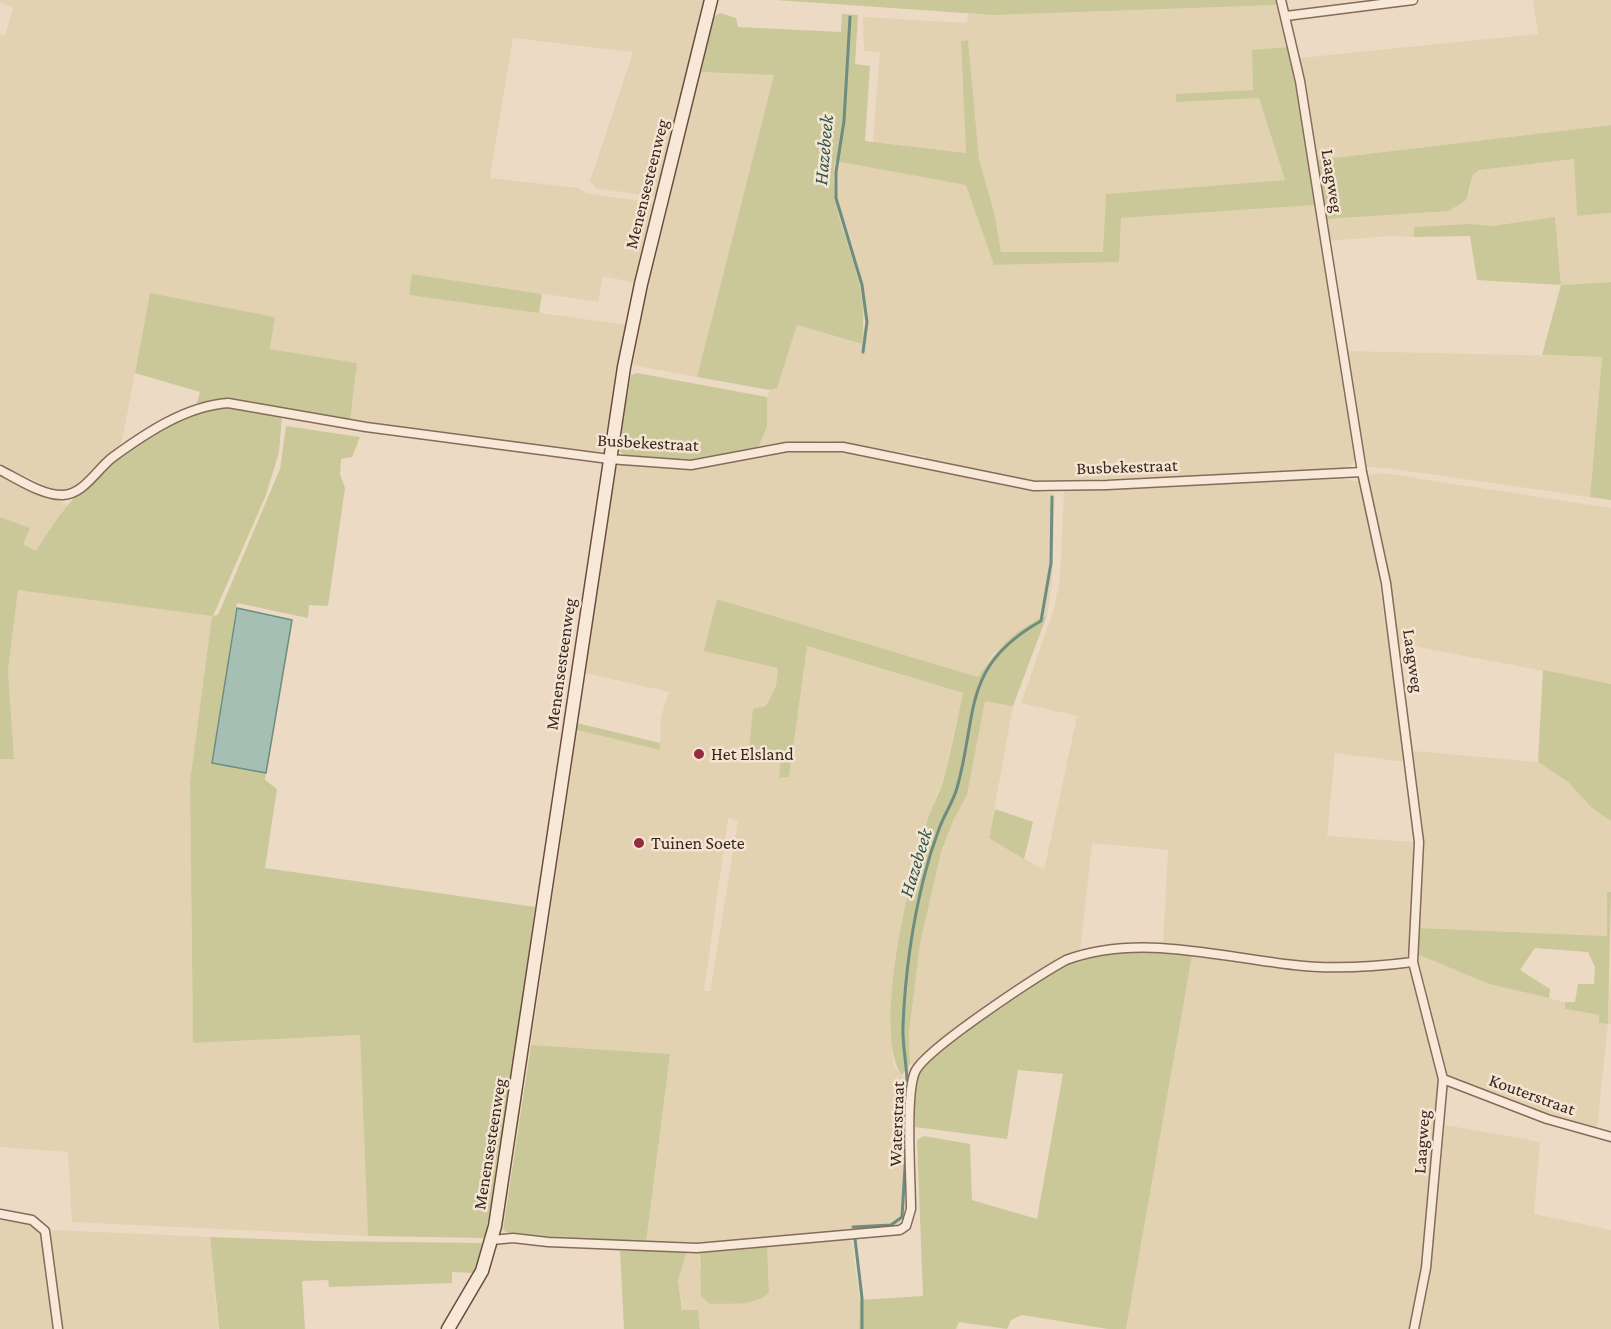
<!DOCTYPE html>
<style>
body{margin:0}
canvas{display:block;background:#ecdac4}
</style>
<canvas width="1611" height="1329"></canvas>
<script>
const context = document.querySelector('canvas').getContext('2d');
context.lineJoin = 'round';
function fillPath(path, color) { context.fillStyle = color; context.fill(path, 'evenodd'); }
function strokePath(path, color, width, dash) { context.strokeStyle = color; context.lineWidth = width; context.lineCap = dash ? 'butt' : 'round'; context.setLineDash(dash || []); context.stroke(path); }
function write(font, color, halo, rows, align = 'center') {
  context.font = font + ' "Crimson Pro",serif'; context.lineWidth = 5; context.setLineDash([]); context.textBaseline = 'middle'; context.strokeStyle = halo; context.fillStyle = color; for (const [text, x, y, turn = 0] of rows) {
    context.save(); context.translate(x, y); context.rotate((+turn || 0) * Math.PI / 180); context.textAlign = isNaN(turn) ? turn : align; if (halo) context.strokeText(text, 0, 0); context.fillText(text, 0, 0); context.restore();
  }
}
fillPath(new Path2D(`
 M 0,0 L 703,0 L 656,197 L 596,188 L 590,181 L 633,52 L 513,38 L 490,178 L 579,188 L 585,193 L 654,203 L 635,283 L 603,276 L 598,302 L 412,274 L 410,295 L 627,325 L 603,445 L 599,452 L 350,421 L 357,363 L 270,349 L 275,317 L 150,293 L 122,441 L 114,452 L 76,485 L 65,490 L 56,490 L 0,465 L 0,35 L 5,36 L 13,8 L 0,3 Z
 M 1533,0 L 1611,0 L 1611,125 L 1317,160 L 1300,58 L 1538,34 Z
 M 1279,5 L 1289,47 L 1253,91 L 1177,94 L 1176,101 L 1259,98 L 1285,180 L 1106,194 L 1104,252 L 1001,252 L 995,216 L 979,159 L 968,40 L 961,41 L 966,153 L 873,142 L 880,52 L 864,51 L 863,17 L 967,23 L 968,14 L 993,15 Z
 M 701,72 L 774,75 L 697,377 L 633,365 L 645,301 Z
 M 1575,159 L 1577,216 L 1611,213 L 1611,282 L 1561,285 L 1555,217 L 1492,226 L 1470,224 L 1414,227 L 1414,237 L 1389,236 L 1329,241 L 1327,219 L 1449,211 L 1470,191 L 1473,175 L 1479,170 Z
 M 835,161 L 967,185 L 995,265 L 1118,262 L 1121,218 L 1315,205 L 1356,455 L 1353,463 L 1342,471 L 1022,482 L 926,461 L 926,456 L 834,442 L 821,441 L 758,448 L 767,427 L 767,397 L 772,387 L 777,387 L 797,325 L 861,344 L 865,322 L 833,196 Z
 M 1346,351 L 1602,357 L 1590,497 L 1386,468 L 1366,467 Z
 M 816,451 L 843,452 L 883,458 L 1004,486 L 1055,494 L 1052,583 L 1047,615 L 1031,622 L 993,654 L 978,677 L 717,599 L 705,651 L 778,668 L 776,686 L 749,750 L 782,755 L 779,778 L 789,777 L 806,646 L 963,693 L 943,780 L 927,820 L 914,872 L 900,934 L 892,996 L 890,1033 L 894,1065 L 908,1083 L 906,1220 L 897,1227 L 701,1244 L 646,1243 L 670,1054 L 531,1045 L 577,730 L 660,750 L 661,717 L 669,692 L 585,673 L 614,470 L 622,463 L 689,469 L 789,452 ZM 728,818 L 738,821 L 710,991 L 704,991 Z
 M 1382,473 L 1611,508 L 1611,684 L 1398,643 L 1369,475 Z
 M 0,475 L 68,505 L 36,551 L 23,544 L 29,528 L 0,517 Z
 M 1343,479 L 1360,482 L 1374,548 L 1406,762 L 1335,753 L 1327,836 L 1415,842 L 1410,949 L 1406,958 L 1360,964 L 1307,963 L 1163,944 L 1168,850 L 1092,843 L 1080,952 L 1051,964 L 927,1052 L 915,1065 L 910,1064 L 909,1033 L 920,944 L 941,852 L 954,819 L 967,795 L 985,700 L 1013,706 L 989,838 L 1044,870 L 1077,716 L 1021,703 L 1054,609 L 1060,578 L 1064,490 Z
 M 18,589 L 212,616 L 190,783 L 193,1043 L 360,1035 L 368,1236 L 72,1222 L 68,1152 L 0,1147 L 0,759 L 14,758 L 8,670 Z
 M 1413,751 L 1538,762 L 1568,782 L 1592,808 L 1611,821 L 1611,892 L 1607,892 L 1607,936 L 1419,928 L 1423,825 Z
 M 1417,954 L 1489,984 L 1565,1002 L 1565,1009 L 1599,1015 L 1608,1023 L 1611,962 L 1611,1024 L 1608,1024 L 1597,1128 L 1571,1123 L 1518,1105 L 1448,1076 Z
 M 1192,956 L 1316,973 L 1404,968 L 1410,970 L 1414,978 L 1439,1086 L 1428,1226 L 1411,1329 L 1126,1329 Z
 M 1445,1125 L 1540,1142 L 1534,1214 L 1611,1230 L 1611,1329 L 1420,1329 L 1430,1278 Z
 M 0,1217 L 32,1224 L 42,1234 L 56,1329 L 0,1329 Z
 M 53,1230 L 210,1237 L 218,1329 L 61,1329 L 49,1236 Z
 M 851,1239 L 860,1300 L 859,1329 L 700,1329 L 698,1311 L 683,1310 L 678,1280 L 687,1251 L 700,1251 L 699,1268 L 769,1293 L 767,1245 Z`), '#e2d2b1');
fillPath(new Path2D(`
 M 776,0 L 1277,0 L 1279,5 L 993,15 Z
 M 720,13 L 736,18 L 738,27 L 841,32 L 842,14 L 858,15 L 855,64 L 870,66 L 865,141 L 966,153 L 961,41 L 968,40 L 979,159 L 995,216 L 1001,252 L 1103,252 L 1106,194 L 1285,180 L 1259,98 L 1176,102 L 1176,94 L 1253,90 L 1252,50 L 1289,47 L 1315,205 L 1121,218 L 1119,262 L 994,265 L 966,185 L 835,161 C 828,207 850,241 859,284 C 864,304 864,324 862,344 L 797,325 L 777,388 L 770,390 L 697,377 L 774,75 L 701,72 L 714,17 Z
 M 1611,125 L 1611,213 L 1577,216 L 1574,159 L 1479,170 L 1473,175 L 1466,200 L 1449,211 L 1327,219 L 1317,160 Z
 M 1555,217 L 1561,285 L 1611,282 L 1611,500 L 1590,497 L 1602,357 L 1542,355 L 1561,285 L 1477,280 L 1470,236 L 1414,237 L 1414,227 L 1470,224 L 1492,226 Z
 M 412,274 L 542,294 L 539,313 L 409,295 Z
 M 150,293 L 275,317 L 270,349 L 357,363 L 350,421 L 265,407 L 196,406 L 200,392 L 135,373 Z
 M 637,373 L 767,397 L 767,427 L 758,448 L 686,460 L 626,456 L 618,450 L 631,375 Z
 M 221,407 L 282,417 L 279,452 L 266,495 L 213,616 L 218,615 L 280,469 L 286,426 L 360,437 L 352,457 L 341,459 L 340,474 L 345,488 L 328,606 L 309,605 L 308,618 L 237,603 L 212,763 L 266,773 L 265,780 L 277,789 L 265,868 L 535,907 L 502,1145 L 485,1238 L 368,1236 L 360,1035 L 193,1043 L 190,782 L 212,616 L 18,590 L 8,670 L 14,759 L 0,759 L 0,517 L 30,528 L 23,544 L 36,551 C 46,536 56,519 68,505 C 97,470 176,412 221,407 Z
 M 717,599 L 978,677 C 998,649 1014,629 1047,615 L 1013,706 L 985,701 L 967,795 L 954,819 L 941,852 L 920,944 L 909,1033 L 910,1064 L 902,1075 C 871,1035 911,870 927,821 C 932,806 940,793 944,778 C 951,750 957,721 963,693 L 807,646 L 789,777 L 779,778 L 781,755 L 749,750 L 753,709 L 766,706 L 776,686 L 778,668 L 704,651 Z
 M 1543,670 L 1611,684 L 1611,821 L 1592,808 L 1568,782 L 1538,762 Z
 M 577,723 L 660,743 L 660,750 L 577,730 Z
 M 995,809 L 1033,822 L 1024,859 L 989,838 Z
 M 1607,892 L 1611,892 L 1608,1024 L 1599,1023 L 1599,1015 L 1565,1009 L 1565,1002 L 1575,1002 L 1578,984 L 1594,984 L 1595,967 L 1588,952 L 1535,948 L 1520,970 L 1550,989 L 1549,998 L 1489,984 L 1417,954 L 1419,928 L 1607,936 Z
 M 1135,951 L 1192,956 L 1126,1329 L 1108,1329 L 1022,1315 L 1011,1320 L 1007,1329 L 959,1322 L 956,1329 L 859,1329 L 860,1300 L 923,1296 L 917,1140 L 924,1136 L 970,1144 L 972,1200 L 1037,1219 L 1063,1074 L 1018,1070 L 1007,1139 L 915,1127 L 915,1077 L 933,1055 L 1058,968 L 1081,959 Z
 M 531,1045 L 670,1054 L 646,1243 C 623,1242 514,1241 503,1230 Z
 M 210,1237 L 319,1241 L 483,1243 L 474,1273 L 452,1272 L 452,1283 L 329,1287 L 328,1280 L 302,1281 L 305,1329 L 219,1329 Z
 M 767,1245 L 769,1293 C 753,1307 730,1303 710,1304 L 701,1296 L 700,1251 Z
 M 620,1251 L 687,1251 L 678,1280 L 682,1310 L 698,1310 L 700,1329 L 624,1329 Z`), '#cac898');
const water = new Path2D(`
 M 237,608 L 292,620 L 266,773 L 212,763 Z`);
fillPath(water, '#a5bfb4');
strokePath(water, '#6d8d80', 1.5);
strokePath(new Path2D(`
 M 850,17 L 844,121 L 836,172 L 836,198 L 862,285 L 867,322 L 863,352
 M 907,1089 C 908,1068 902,1047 903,1026 C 905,976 912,925 924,877 C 928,861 933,845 939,829 C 944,815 953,802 957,788 C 978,713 961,666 1041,621 L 1051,563 L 1052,497
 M 853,1227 L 891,1225 L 902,1217 L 906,1150
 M 855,1239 L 862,1298 L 862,1329`), '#6d8d80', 3);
const street = new Path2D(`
 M 1281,0 L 1300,81 L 1362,472 L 1386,583 L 1419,842 L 1413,962 L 1443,1079 L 1426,1268 L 1414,1329
 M 1286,16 L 1413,0
 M 0,470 C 18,479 43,496 63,495 C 84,494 97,469 113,457 C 146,433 186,406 228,403 L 366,427 L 609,459 L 691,465 L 787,447 L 843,447 L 1034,486 L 1107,485 L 1362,472
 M 1443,1079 L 1547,1119 L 1611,1137
 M 0,1214 L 32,1220 L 45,1231 L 58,1329
 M 492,1240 L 513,1238 L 548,1242 L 697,1248 L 900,1230 L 906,1226 L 911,1209 C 911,1180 905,1095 915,1072 C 925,1049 1039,975 1066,960 C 1139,933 1219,957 1294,965 C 1334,970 1373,967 1413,962`);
const secondary = new Path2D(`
 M 448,1329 L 482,1271 L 495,1226 L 624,367 L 641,284 L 711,0`);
strokePath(street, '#866b5b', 11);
strokePath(secondary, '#684c3e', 15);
strokePath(street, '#f7e8d7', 8);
strokePath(secondary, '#f7e8d7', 12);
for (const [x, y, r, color] of [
 [699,754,6,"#932d3e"],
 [639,843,6,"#932d3e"]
]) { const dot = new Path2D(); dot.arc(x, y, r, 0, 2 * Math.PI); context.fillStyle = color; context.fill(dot); strokePath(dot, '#f4e5d3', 2); }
write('18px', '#37261e', '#f4e5d3', [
 ["Laagweg",1332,181,81],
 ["Menensesteenweg",647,184,-76],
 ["Busbekestraat",648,443,3],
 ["Busbekestraat",1127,467,-2],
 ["Laagweg",1413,661,82],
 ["Menensesteenweg",561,664,-82],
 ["Kouterstraat",1532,1095,20],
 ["Waterstraat",897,1124,-88],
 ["Laagweg",1422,1142,-86],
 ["Menensesteenweg",490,1144,-81]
]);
write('18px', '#37261e', '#f4e5d3', [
 ["Het Elsland",711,754],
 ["Tuinen Soete",651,843]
], 'left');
write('italic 20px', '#2e564d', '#f4e5d3', [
 ["Hazebeek",824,150,-85],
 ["Hazebeek",916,863,-73]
]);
</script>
